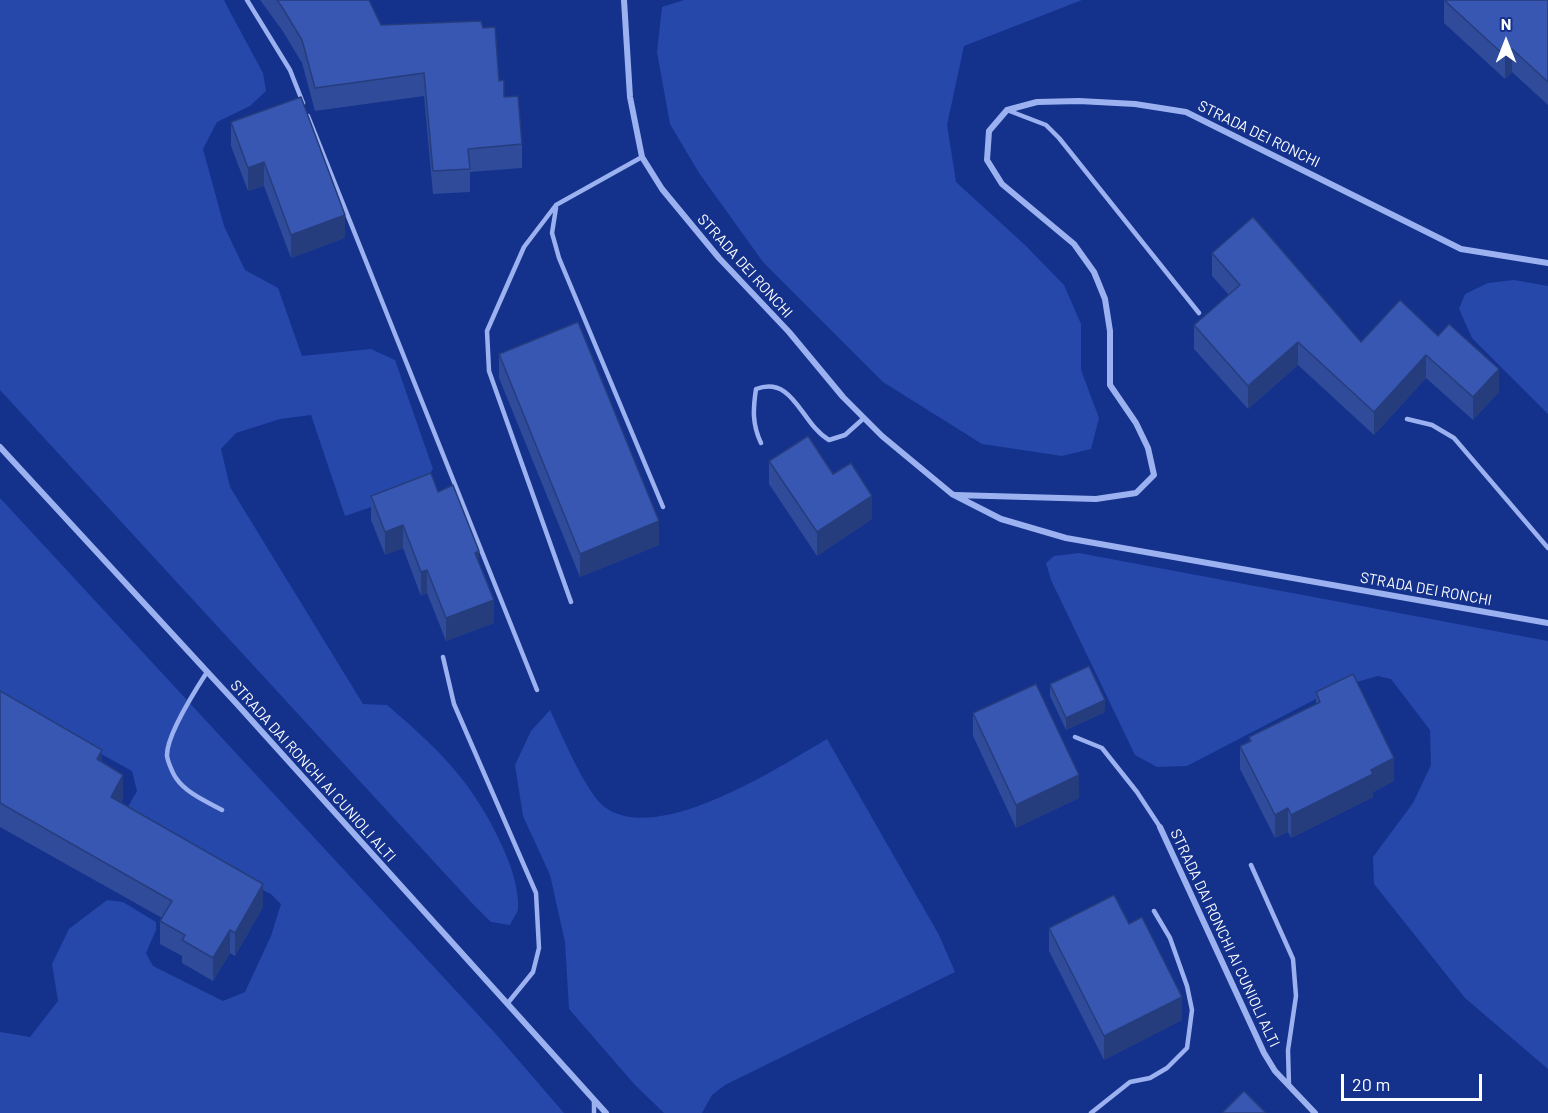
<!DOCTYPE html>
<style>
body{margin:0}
#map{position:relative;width:1548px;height:1113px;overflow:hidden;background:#14318c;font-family:Barlow,sans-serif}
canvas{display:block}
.north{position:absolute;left:1476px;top:12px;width:60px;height:60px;-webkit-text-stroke:4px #14318c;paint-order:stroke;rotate:0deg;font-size:16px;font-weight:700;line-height:24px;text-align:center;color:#fff}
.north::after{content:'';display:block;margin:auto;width:21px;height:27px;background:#fff;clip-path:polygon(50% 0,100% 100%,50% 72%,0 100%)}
.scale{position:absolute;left:1341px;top:1074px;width:141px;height:27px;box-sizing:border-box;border:3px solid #fff;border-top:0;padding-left:8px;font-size:18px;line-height:21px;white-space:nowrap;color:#fff;-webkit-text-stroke:4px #14318c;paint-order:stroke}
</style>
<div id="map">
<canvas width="1548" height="1113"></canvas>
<div class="north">N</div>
<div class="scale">20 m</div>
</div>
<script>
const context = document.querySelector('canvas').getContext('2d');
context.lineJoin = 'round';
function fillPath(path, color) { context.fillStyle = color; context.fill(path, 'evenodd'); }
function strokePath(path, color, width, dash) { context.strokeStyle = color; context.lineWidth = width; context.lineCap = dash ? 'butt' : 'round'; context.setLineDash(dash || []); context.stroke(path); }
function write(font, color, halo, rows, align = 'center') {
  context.font = font + ' Barlow,sans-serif'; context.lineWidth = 4.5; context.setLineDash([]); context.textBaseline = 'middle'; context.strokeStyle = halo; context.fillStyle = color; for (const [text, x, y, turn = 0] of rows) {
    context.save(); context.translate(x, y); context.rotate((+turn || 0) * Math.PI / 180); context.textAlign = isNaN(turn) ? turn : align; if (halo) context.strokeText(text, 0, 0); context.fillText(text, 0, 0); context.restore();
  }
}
fillPath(new Path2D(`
 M 0,0 L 224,0 L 228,8 L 263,73 L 266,91 L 250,106 L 217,122 L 203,149 L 224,226 L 245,270 L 278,288 L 302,356 L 371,349 L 395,360 L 433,469 L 418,491 L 345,516 L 311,415 L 280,419 L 236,433 L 221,449 L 230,487 L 363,704 L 387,705 C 414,728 440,751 462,779 C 485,808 521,871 518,909 C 517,914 512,920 510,925 L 491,922 L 471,902 L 0,390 Z
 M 684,0 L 1082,0 L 964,46 L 947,125 L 956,182 L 1025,245 L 1064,285 L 1081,324 L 1081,370 L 1099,418 L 1091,449 L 1062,456 L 982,444 L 883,382 L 763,262 L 699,173 L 670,124 L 657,52 L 662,7 Z
 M 1514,280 L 1548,286 L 1548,414 L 1472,338 L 1459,309 L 1465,294 L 1488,283 Z
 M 0,498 L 495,1033 L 564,1113 L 0,1113 L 0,1032 L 30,1037 L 58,1001 L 52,964 L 69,929 L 107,900 L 123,902 L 156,922 L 156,930 L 146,953 L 153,966 L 223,1001 L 245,992 L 271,936 L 281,904 L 271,894 L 230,874 L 126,810 L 137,791 L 132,771 L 0,698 Z
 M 1079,553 L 1548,641 L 1548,1069 L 1465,998 L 1374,884 L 1373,857 L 1413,803 L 1431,765 L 1430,730 L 1391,679 L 1378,676 L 1339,687 L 1187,766 L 1157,767 L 1135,755 L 1051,580 L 1046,563 L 1054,556 Z
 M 550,710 C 561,733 587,796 606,808 C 660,845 779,767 827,739 L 939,935 L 955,972 L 725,1085 L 712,1095 L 702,1113 L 664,1113 L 635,1085 L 569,1009 L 565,942 L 550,875 L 523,816 L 515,765 L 531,731 Z`), '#2648ab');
strokePath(new Path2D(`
 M 247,0 L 290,70 L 303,103
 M 1007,110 L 1046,125 L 1059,138 L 1199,313
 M 308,116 L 537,690
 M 556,208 L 552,233 L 559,258 L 663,507
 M 1407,419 L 1432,425 L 1454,438 L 1548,548
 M 761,443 C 752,424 753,409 756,389 C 794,375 801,424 829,440 L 845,435 L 864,418
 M 571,602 L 489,371 L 487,331 L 524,247 L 556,205 L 642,157
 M 443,657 L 454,704 L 536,893 L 539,948 L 533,972 L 507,1004
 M 207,672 C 196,689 166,736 167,756 C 168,762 173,774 176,778 C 186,793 207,802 222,810
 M 1075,737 L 1102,748 L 1137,792 L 1160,827
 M 1251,865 L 1293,959 L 1296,996 L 1288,1050 L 1289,1086
 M 594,1100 L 594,1113
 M 1091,1113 L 1130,1082 L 1150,1078 L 1167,1068 L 1187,1048 L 1192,1010 L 1187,986 L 1170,938 L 1154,911`), '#9cb2f0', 4.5);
strokePath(new Path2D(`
 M 624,0 L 630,97 L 642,157 L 662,189 L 719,258 L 789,332 L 843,397 L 882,436 L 952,494 L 1001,519 L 1066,538 L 1548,623
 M 0,447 L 236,703 L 606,1113
 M 955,495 L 1096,499 L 1136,493 L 1154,475 L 1148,448 L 1136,423 L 1110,385 L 1110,331 L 1105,299 L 1094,272 L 1074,244 L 1002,184 L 987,160 L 989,131 L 1007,110 L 1037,102 L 1079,101 L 1135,104 L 1186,112 L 1461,249 L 1548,263
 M 1160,827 L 1264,1053 L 1275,1071 L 1315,1113`), '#9cb2f0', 6);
fillPath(new Path2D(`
 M 260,0 L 369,0 L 381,25 L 483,28 L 504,97 L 522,144 L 522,168 L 470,172 L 470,192 L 433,194 L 424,96 L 315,111 L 302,63 L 282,30 Z
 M 1444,0 L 1548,0 L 1548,105 L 1512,72 L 1505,79 L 1444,23 Z
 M 231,122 L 345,238 L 291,258 L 264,186 L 248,191 L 231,146 Z
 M 1212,253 L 1361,342 L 1400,300 L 1499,392 L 1473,420 L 1426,378 L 1374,435 L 1298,365 L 1248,409 L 1194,349 L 1194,325 L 1229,295 L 1212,276 Z
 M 499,354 L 659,545 L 580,577 L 499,378 Z
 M 769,461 L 833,474 L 872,519 L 817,556 L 769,484 Z
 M 438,492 L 479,563 L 494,623 L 446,641 L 427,593 L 421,596 L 403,548 L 385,555 L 371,520 L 371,496 Z
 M 1050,684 L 1105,712 L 1066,730 L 1050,696 Z
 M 0,691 L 102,762 L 123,798 L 121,803 L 263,907 L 235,956 L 230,953 L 213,981 L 182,963 L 182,956 L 160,944 L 160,921 L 162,918 L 0,827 Z
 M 1316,692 L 1394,781 L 1373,792 L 1373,797 L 1291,838 L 1288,832 L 1275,838 L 1240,769 L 1240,746 L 1249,742 L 1249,737 L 1316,704 Z
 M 973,713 L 1079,798 L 1016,828 L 973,736 Z
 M 1129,924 L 1182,1020 L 1104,1060 L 1049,951 L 1049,928 Z`), '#2f4b9a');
fillPath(new Path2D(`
 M 1512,49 L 1512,72 L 1505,79 L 1505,56 Z
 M 264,162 L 264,186 L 248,191 L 248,168 Z
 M 345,215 L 345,238 L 291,258 L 291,235 Z
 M 1298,342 L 1298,365 L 1248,409 L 1248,386 Z
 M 1426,355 L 1426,378 L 1374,435 L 1374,412 Z
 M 1499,369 L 1499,392 L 1473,420 L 1473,397 Z
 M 872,496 L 872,519 L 817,556 L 817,532 Z
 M 659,521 L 659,545 L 580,577 L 580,554 Z
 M 403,525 L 403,548 L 385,555 L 385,532 Z
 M 479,551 L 479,574 L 475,553 Z
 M 427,570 L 427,593 L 421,596 L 421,572 Z
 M 494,600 L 494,623 L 446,641 L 446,618 Z
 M 1105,700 L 1105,712 L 1066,730 L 1066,718 Z
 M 102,750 L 102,773 L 97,759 Z
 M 1394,758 L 1394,781 L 1373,792 L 1373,797 L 1291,838 L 1291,815 L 1371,770 Z
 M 123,775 L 123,798 L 111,820 L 111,797 Z
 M 1079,775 L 1079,798 L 1016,828 L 1016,805 Z
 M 1288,808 L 1288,832 L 1275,838 L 1275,815 Z
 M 263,884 L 263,907 L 235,956 L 235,933 Z
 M 230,930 L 230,953 L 213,981 L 213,958 Z
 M 1182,997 L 1182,1020 L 1104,1060 L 1104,1036 Z`), '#263d7d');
const building = new Path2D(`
 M 277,0 L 369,0 L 381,25 L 481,21 L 483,28 L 495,27 L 499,81 L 504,80 L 504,97 L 518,96 L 522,144 L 468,149 L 470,169 L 433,171 L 424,73 L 315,88 L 302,40 L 282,7 Z
 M 1444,0 L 1548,0 L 1548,82 L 1512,49 L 1505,56 Z
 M 301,97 L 345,215 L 291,235 L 264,162 L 248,168 L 231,122 Z
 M 1253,217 L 1361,342 L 1400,300 L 1438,336 L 1449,324 L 1499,369 L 1473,397 L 1426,355 L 1374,412 L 1298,342 L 1248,386 L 1194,325 L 1240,285 L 1212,253 Z
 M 578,322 L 659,521 L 580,554 L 499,354 Z
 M 808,436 L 833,474 L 851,463 L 872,496 L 817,532 L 769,461 Z
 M 431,473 L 438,492 L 453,485 L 479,551 L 475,553 L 494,600 L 446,618 L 427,570 L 421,572 L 403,525 L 385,532 L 371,496 Z
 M 1089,666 L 1105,700 L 1066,718 L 1050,684 Z
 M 1353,674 L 1394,758 L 1371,770 L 1373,774 L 1291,815 L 1288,808 L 1275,815 L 1240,746 L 1251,741 L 1249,737 L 1320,702 L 1316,692 Z
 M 1036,684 L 1079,775 L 1016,805 L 973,713 Z
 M 0,691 L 102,750 L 97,759 L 123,775 L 111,797 L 263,884 L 235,933 L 230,930 L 213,958 L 182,940 L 185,935 L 160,921 L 172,901 L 0,803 Z
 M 1114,895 L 1129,924 L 1142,917 L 1182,997 L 1104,1036 L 1049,928 Z
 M 1244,1091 L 1266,1113 L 1222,1113 Z`);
fillPath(building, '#3757b3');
strokePath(building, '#263d7d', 1.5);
write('15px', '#fff', '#14318c', [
 ["STRADA DEI RONCHI",1259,134,26],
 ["STRADA DEI RONCHI",745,266,48],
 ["STRADA DEI RONCHI",1426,589,10],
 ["STRADA DAI RONCHI AI CUNIOLI ALTI",313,771,48],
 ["STRADA DAI RONCHI AI CUNIOLI ALTI",1225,938,65]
]);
</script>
